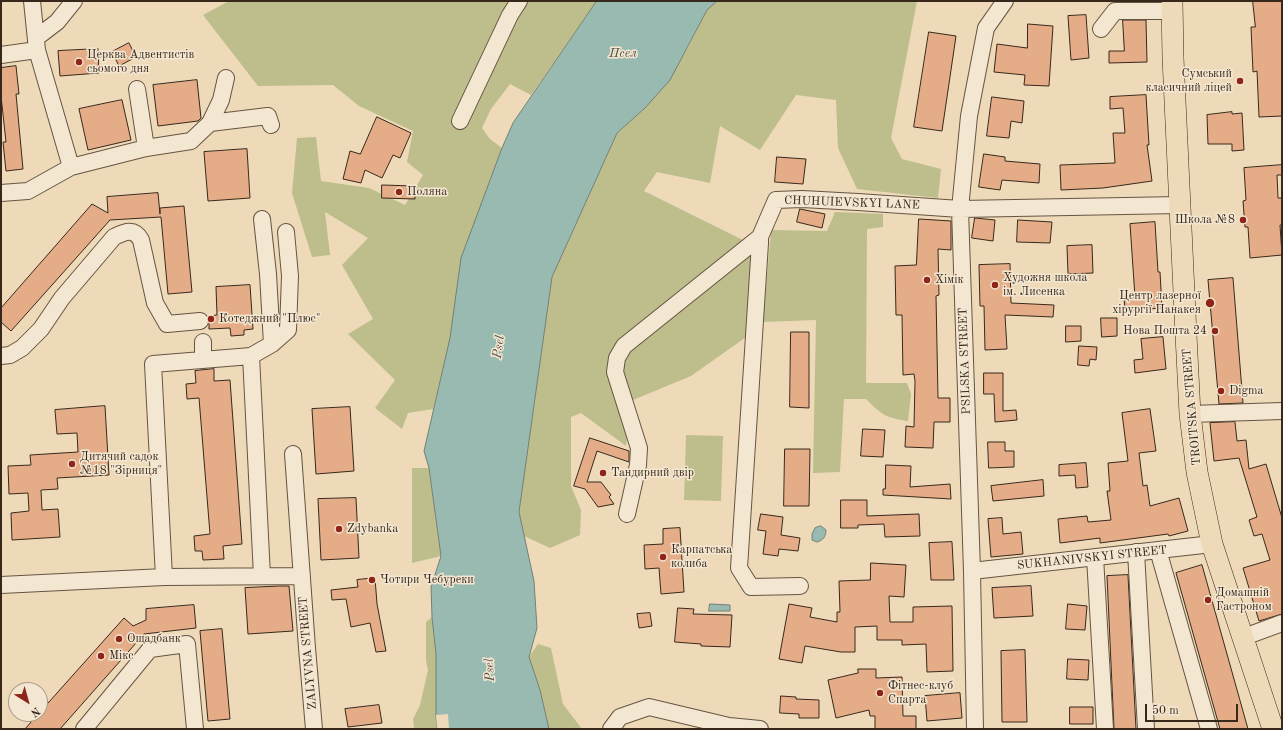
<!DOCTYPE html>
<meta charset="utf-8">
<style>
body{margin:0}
#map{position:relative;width:1283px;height:730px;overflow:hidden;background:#eedab9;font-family:"Old Standard TT",serif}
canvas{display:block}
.frame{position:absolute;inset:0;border:2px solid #38281b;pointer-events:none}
.north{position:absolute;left:8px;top:682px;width:40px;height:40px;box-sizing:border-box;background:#f4e7d2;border:1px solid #a99b89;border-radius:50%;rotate:143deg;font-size:11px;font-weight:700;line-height:16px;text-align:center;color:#38281b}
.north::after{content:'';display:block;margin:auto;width:14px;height:18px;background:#8f2418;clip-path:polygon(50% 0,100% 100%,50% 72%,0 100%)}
.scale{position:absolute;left:1145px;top:704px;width:93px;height:18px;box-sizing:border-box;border:2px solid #38281b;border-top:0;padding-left:5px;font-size:12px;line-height:14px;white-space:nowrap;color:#38281b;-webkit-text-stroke:3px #f4e7d2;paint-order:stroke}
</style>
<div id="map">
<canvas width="1283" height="730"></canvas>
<div class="frame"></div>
<div class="north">N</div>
<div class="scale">50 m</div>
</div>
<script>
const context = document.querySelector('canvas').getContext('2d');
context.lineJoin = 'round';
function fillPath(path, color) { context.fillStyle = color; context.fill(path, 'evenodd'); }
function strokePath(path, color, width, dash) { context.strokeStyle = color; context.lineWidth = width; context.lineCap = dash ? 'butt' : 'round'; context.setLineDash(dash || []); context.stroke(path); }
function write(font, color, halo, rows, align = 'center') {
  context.font = font + ' "Old Standard TT",serif'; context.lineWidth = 3; context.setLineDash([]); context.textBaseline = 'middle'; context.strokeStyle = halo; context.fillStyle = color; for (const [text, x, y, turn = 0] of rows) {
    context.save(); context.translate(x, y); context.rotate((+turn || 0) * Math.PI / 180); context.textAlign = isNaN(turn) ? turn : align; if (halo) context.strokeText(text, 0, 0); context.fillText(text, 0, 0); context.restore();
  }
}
fillPath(new Path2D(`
 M 229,1 L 597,1 L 531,95 L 510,84 L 491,109 L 482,128 L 490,139 L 502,148 L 489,184 L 433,409 L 408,413 L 402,429 L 375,408 L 395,380 L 348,334 L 373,319 L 342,265 L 368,238 L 325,212 L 330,255 L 312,257 L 292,193 L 297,138 L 316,137 L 321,181 L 369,188 L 405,205 L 423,175 L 407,162 L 413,131 L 359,106 L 333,85 L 258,86 L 203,15 Z
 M 717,1 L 917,1 L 891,138 L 902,159 L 941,169 L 938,198 L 857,189 L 838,148 L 836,100 L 796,95 L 760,150 L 720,126 L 710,183 L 657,172 L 644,191 L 757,247 L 749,335 L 691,376 L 633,400 L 626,446 L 581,413 L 571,417 L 571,486 L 581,510 L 580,535 L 550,548 L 524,536 L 519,512 L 552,277 L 617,133 L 645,108 L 686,51 L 707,10 Z
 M 835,212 L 883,214 L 883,227 L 867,229 L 866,383 L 907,383 L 911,394 L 908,421 C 886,418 882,415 866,399 L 844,399 L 840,472 L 813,473 L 816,320 L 763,322 L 771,230 L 827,231 Z
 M 686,435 L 723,436 L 721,501 L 684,500 Z
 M 412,468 L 429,468 L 441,556 L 412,563 Z
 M 432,617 L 436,654 L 436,715 L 437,729 L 414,729 L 413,719 L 420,705 L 428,670 L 426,661 L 426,622 Z
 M 538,644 L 551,648 L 563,704 L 582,729 L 549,729 L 540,690 L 529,657 Z`), '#bdbe8c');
const water = new Path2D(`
 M 597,1 L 717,1 L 707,10 L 670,80 L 645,108 L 617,133 L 552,277 L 519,512 L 534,581 L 537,628 L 529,657 L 540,690 L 549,729 L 437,729 L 436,715 L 436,654 L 432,617 L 431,587 L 441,556 L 429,468 L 424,451 L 450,338 L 461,258 L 502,148 L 513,123 Z
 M 821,526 L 826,530 C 826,537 823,540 817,542 L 812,540 L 812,534 L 815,528 Z
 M 710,604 L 730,605 L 730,611 L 709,611 Z`);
fillPath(water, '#99bab1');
strokePath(water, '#728075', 1);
fillPath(new Path2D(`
 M 448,714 L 449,729 L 437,729 L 436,715 Z`), '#eedab9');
const building = new Path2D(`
 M 1253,1 L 1282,1 L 1282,116 L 1259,117 L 1257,71 L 1253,72 L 1251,27 L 1255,27 Z
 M 1086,15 L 1089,58 L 1071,60 L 1068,16 Z
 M 1123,20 L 1146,20 L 1147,62 L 1109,63 L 1109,51 L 1124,51 Z
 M 1028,24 L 1053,26 L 1049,86 L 1024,85 L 1025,75 L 994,72 L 997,44 L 1027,48 Z
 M 929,32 L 956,36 L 942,131 L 914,127 Z
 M 129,43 L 136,57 L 119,66 L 112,52 Z
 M 98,49 L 99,73 L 60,76 L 58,51 Z
 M 16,66 L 19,94 L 16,94 L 23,169 L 6,171 L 3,142 L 6,142 L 1,96 L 1,68 Z
 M 197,80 L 201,118 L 198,121 L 158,126 L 153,85 Z
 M 1146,95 L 1149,145 L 1147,145 L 1152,181 L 1103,188 L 1061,190 L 1060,165 L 1115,163 L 1113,133 L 1125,133 L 1123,108 L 1110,109 L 1110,97 Z
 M 992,97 L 1024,101 L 1022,123 L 1011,121 L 1009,138 L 987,136 Z
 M 122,100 L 131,140 L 88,150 L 79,109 Z
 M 1232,112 L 1232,114 L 1242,113 L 1244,150 L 1232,151 L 1232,144 L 1208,144 L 1207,115 Z
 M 377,117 L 411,133 L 400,158 L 393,155 L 382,178 L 365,170 L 361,183 L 343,179 L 350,151 L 360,154 Z
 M 247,149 L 250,198 L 208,201 L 204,152 Z
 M 984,154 L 1005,157 L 1005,161 L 1040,164 L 1039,183 L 1002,180 L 1000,190 L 979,187 Z
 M 777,157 L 806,159 L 803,184 L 775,182 Z
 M 1282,165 L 1282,175 L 1277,175 L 1278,198 L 1282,198 L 1282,225 L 1280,225 L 1282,255 L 1250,258 L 1248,227 L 1245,227 L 1243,201 L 1246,200 L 1244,168 Z
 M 382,185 L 415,186 L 415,199 L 382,198 Z
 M 158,193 L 160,214 L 160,208 L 184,206 L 192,292 L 168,294 L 161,217 L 110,220 L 11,331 L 1,322 L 1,308 L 92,204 L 108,213 L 107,197 Z
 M 800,209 L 825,214 L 822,228 L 797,222 Z
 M 975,218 L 995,220 L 993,241 L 972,238 Z
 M 919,219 L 951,221 L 951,250 L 938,249 L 939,295 L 936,296 L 938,398 L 950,398 L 950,422 L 934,422 L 933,448 L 905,447 L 906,426 L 914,427 L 915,381 L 914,374 L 903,375 L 902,315 L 896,315 L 895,266 L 916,265 Z
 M 1018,220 L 1052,222 L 1050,243 L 1017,242 Z
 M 1155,222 L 1158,272 L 1160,272 L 1162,308 L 1125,311 L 1124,297 L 1135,297 L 1130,224 Z
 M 1092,245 L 1093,273 L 1068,274 L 1067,246 Z
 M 1010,264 L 1011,303 L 1054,305 L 1053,317 L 1005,315 L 1007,349 L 985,350 L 984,306 L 980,306 L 979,265 Z
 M 1233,278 L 1243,403 L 1219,404 L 1208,280 Z
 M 250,285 L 253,329 L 244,330 L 244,335 L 231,336 L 230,328 L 209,329 L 209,321 L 208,316 L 217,315 L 216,287 Z
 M 1101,318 L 1117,318 L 1117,336 L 1102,337 Z
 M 1066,326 L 1081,326 L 1081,341 L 1066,342 Z
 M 791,332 L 809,332 L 809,408 L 790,407 Z
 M 1163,337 L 1166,369 L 1135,373 L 1134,360 L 1143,359 L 1141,339 Z
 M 1079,346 L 1097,347 L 1096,360 L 1090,359 L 1089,366 L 1078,365 Z
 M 214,369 L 214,381 L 230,380 L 242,544 L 223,546 L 224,559 L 203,560 L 202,551 L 195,551 L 194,536 L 210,534 L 199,398 L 187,399 L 186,384 L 196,383 L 195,371 Z
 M 984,373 L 1003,373 L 1003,411 L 1016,410 L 1017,420 L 995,422 L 994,394 L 984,394 Z
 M 105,406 L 109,475 L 57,478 L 58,489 L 41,490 L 42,510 L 58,509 L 60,537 L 12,540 L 11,513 L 29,511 L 28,493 L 9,494 L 8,466 L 31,465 L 30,455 L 78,452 L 77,433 L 57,434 L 55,410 Z
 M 350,407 L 354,471 L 316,474 L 312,409 Z
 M 1150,409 L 1156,451 L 1139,453 L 1143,486 L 1147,485 L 1150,506 L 1179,498 L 1188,531 L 1169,536 L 1168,534 L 1100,543 L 1100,538 L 1060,543 L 1058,519 L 1087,516 L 1088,522 L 1111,520 L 1107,491 L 1110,491 L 1108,463 L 1128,461 L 1122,413 Z
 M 1235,422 L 1237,441 L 1246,440 L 1249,469 L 1266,464 L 1282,518 L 1282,614 L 1259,621 L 1243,568 L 1270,560 L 1262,534 L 1254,536 L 1249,520 L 1257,517 L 1239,458 L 1214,461 L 1210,423 Z
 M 863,429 L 885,430 L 883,457 L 861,456 Z
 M 590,438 L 629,451 L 629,462 L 597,451 L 587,482 L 601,482 L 611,495 L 609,497 L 614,504 L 598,507 L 585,489 L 574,486 Z
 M 988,442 L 1005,442 L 1005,451 L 1014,451 L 1014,467 L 989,468 Z
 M 785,449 L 810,449 L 809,506 L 784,506 Z
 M 1086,463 L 1088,487 L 1076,488 L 1075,475 L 1059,476 L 1059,465 Z
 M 886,465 L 911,466 L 910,487 L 950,484 L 951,499 L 883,495 L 883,489 L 885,489 Z
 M 1043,480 L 1044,496 L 993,501 L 991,486 Z
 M 356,498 L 359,558 L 321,560 L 318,499 Z
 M 841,500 L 867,500 L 867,516 L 919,514 L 920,536 L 885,537 L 884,524 L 858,525 L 858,528 L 841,528 Z
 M 761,514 L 783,517 L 781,535 L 800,538 L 798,551 L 779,549 L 778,556 L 763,554 L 766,531 L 758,530 Z
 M 1002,518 L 1003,534 L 1021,532 L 1023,554 L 991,557 L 988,519 Z
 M 680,528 L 684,592 L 661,594 L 659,568 L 645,569 L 644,545 L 663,544 L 663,529 Z
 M 952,542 L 954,580 L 931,580 L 929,543 Z
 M 871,563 L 906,565 L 904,597 L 889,596 L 890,622 L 913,622 L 913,607 L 952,606 L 953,671 L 927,672 L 926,644 L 902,645 L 902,640 L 877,640 L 877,626 L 855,627 L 855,652 L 841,652 L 805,646 L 802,663 L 779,659 L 789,604 L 812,608 L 810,617 L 837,622 L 837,612 L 840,612 L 839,581 L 870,580 Z
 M 1202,565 L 1248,729 L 1220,729 L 1176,573 Z
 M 1128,575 L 1136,729 L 1114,729 L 1107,576 Z
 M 375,578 L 377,604 L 386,651 L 376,652 L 370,623 L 351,627 L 346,599 L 332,600 L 331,590 L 358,587 L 357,580 Z
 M 280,586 L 289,586 L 293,631 L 248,634 L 245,588 Z
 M 1031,586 L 1033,616 L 994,618 L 992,588 Z
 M 1068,604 L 1087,606 L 1085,630 L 1066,629 Z
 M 194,605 L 196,628 L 144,634 L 60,729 L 25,729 L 38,714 L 40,714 L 40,712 L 124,618 L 133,626 L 146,620 L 146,609 Z
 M 678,608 L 694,609 L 693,614 L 732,615 L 730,647 L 701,646 L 701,644 L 675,642 Z
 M 650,613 L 652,626 L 639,628 L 637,614 Z
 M 222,629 L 230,719 L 208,721 L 200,631 Z
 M 1025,650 L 1027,722 L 1002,722 L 1001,651 Z
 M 1068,659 L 1089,660 L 1088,680 L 1067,679 Z
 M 858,669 L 876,669 L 876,678 L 902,677 L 903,716 L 916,716 L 916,729 L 875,729 L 875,716 L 870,716 L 869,710 L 836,718 L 828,680 L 858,673 Z
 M 960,693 L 962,718 L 927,721 L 925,696 Z
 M 781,696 L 796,697 L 796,699 L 819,700 L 819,718 L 799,718 L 799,714 L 780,713 Z
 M 379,705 L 382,723 L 348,727 L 345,709 Z
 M 1070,707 L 1093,707 L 1093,724 L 1070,724 Z`);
fillPath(building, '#e4ad88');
strokePath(building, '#38281b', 1);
const minor = new Path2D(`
 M 32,1 L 37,50 L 71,167
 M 1101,29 L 1115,11 L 1172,11
 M 36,38 L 57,22 L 74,1
 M 1,55 L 37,50
 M 460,121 L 510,15 L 519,1
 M 210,123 L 268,116 L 271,125
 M 146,148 L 191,141 L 210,123 L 221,100 L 226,78
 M 1,193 L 28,191 L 71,167 L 146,148 L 137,89
 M 203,342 L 203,360
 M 272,344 L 288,330 L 290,276 L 286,232
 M 1,356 L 10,355 L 22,348 L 41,329 L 62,298 L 114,237 C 124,232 134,227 141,240 L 155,303 L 167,324 L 200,321
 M 251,356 L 272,344 L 268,274 L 262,219
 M 1190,414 L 1282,411
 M 293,454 L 307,648 L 314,729
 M 627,514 L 638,465 L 639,448 L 615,372 L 617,358 L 624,346 L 760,237
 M 1158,550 L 1209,729
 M 1136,552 L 1146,729
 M 1095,557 L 1105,729
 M 972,571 L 1212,544
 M 164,577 L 153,364 L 251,356 L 262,576
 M 1,585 L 164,577 L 302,576
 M 800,586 L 751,587 L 739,568 L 760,243 L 760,237 L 776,200 L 802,199 L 858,202 L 960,209 L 1180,205
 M 1244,637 L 1282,623
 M 84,729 L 150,649 L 187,644 L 195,729
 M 611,729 L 620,717 L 649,707 L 729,726 L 760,729
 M 975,729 L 972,571 L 960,209 L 969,116 L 986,28 L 1005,1`);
const major = new Path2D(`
 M 1172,1 L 1173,58 L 1186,335 L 1190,414 L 1197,472 L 1212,544 L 1273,729`);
strokePath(minor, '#665442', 18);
strokePath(major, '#38281b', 22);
strokePath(minor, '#f4e7d2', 16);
strokePath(major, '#eedab9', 21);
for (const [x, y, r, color] of [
 [79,62,4,"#8f2418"],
 [1240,81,4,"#8f2418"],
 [399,192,4,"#8f2418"],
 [1243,220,4,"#8f2418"],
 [927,280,4,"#8f2418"],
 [995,285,4,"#8f2418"],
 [1210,303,5,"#8f2418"],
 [211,319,4,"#8f2418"],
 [1215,331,4,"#8f2418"],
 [1221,391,4,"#8f2418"],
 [72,464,4,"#8f2418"],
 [603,473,4,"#8f2418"],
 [339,529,4,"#8f2418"],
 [663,557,4,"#8f2418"],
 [372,580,4,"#8f2418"],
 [1208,600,4,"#8f2418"],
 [119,639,4,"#8f2418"],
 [101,656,4,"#8f2418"],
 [880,693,4,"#8f2418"]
]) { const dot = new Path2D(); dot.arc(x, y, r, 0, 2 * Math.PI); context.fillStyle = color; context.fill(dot); strokePath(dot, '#f4e7d2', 1.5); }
write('12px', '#38281b', '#f4e7d2', [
 ["Церква Адвентистів",87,55],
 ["сьомого дня",87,69],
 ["Сумський",1232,74,"right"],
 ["класичний ліцей",1232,88,"right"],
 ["Поляна",407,192],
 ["Школа №8",1235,220,"right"],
 ["Художня школа",1003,278],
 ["ім. Лисенка",1003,292],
 ["Хімік",935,280],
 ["Центр лазерної",1201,296,"right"],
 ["хірургії Панакея",1201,310,"right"],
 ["Котеджний \"Плюс\"",219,319],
 ["Нова Пошта 24",1207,331,"right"],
 ["Digma",1229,391],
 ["Дитячий садок",80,457],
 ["№18 \"Зірниця\"",80,471],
 ["Тандирний двір",611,473],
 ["Zdybanka",347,529],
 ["Карпатська",671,550],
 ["колиба",671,564],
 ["Чотири Чебуреки",380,580],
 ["Домашній",1216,593],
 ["Гастроном",1216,607],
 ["Ощадбанк",127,639],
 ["Мікс",109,656],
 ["Фітнес-клуб",888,686],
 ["Спарта",888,700]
], 'left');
write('12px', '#38281b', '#f4e7d2', [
 ["CHUHUIEVSKYI LANE",852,203,2],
 ["PSILSKA STREET",965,361,-92],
 ["TROITSKA STREET",1192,407,-95],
 ["SUKHANIVSKYI STREET",1092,558,-6],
 ["ZALYVNA STREET",308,653,-95]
]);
write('italic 13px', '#504c40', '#f4e7d2', [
 ["Псел",623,54],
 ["Psel",499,347,-82],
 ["Psel",490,670,-93]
]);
</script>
